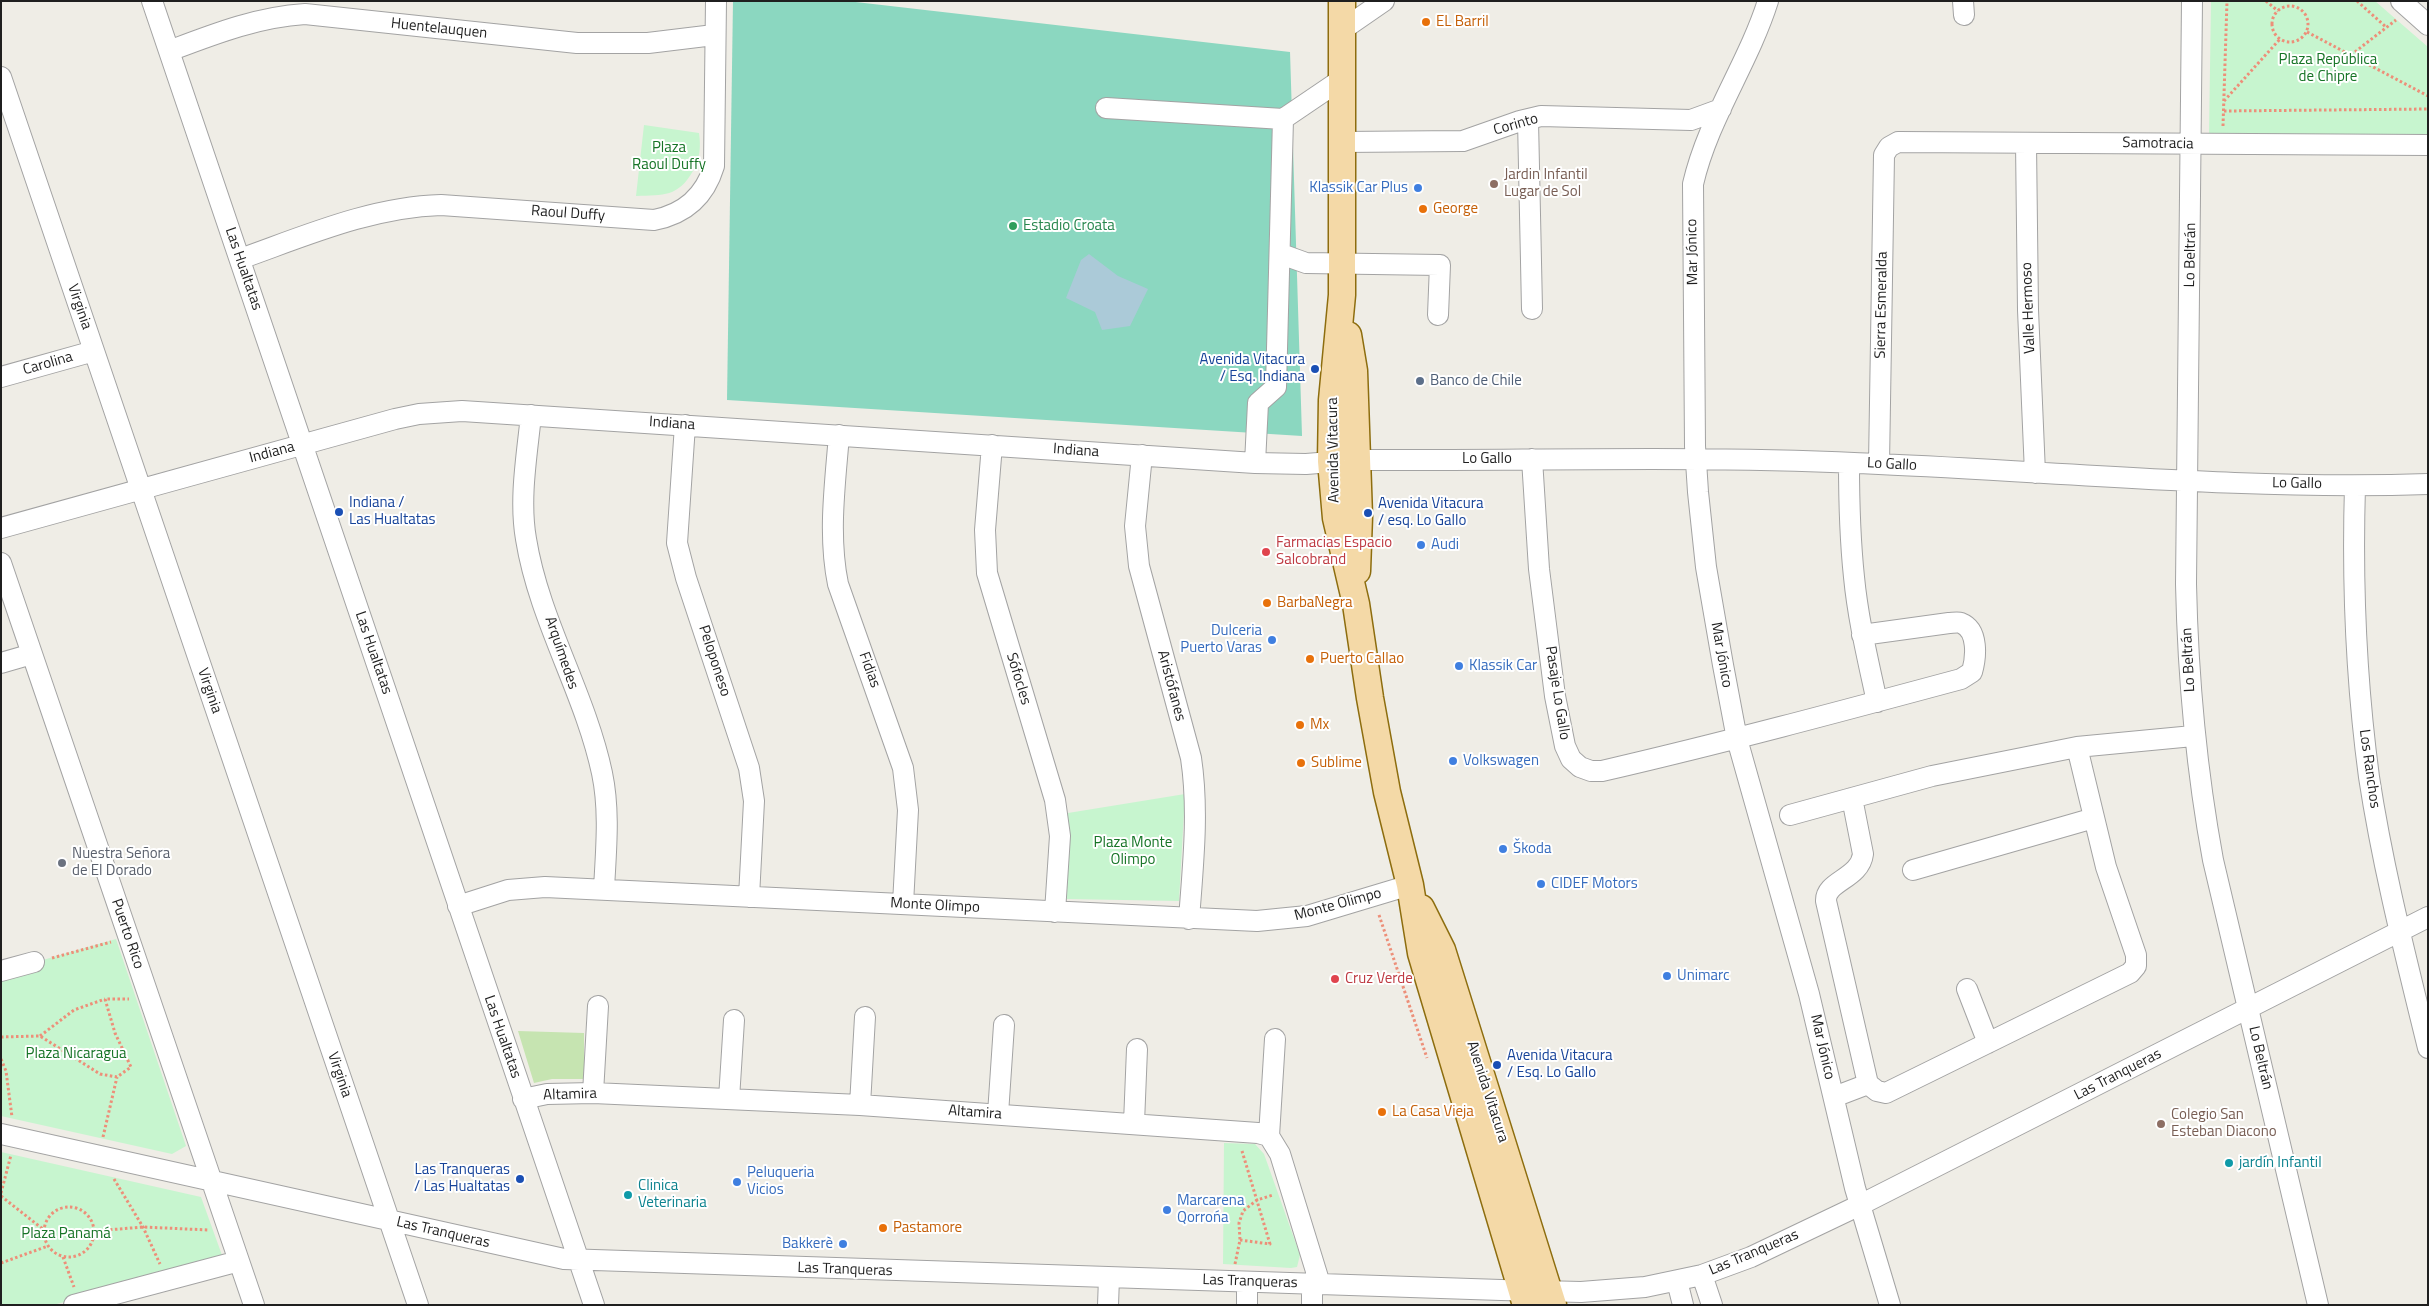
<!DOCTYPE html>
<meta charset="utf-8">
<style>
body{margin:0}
#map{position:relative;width:2429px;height:1306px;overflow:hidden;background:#efede6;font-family:"Titillium Web",sans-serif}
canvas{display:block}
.frame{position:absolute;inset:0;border:2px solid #1f1f1f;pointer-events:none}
</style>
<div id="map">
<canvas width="2429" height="1306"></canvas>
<div class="frame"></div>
</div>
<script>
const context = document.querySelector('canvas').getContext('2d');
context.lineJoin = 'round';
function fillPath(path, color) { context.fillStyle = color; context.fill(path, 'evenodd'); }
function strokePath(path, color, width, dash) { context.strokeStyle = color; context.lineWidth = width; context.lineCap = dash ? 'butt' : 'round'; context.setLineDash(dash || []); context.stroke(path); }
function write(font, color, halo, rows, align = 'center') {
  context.font = font + ' "Titillium Web",sans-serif'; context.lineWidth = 4; context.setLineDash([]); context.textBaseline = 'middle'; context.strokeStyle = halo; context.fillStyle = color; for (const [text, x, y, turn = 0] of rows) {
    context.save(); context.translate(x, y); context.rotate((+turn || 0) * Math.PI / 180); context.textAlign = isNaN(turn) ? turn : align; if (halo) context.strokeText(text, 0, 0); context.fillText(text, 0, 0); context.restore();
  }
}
fillPath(new Path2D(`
 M 518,1031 L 584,1033 L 584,1079 L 552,1079 L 534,1083 Z`), '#c6e4b1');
fillPath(new Path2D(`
 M 2211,1 L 2375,1 L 2428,47 L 2428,138 L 2209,135 Z
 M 644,125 L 699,133 C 701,147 700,158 693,171 C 678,197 664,195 636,196 Z
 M 1185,794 L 1179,901 L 1067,899 L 1068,813 Z
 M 116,939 L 186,1146 L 172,1154 L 1,1116 L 1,972 Z
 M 1224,1143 L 1255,1144 L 1264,1154 L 1300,1255 L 1297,1267 L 1291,1268 L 1223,1264 Z
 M 1,1152 L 201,1197 L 223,1258 L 219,1261 L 53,1305 L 1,1305 Z`), '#c7f5cf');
fillPath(new Path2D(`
 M 733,1 L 847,1 L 1290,52 L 1302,436 L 727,400 Z`), '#8bd7c0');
fillPath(new Path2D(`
 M 1089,254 L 1118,276 L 1148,289 L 1130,326 L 1102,330 L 1095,312 L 1066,298 L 1081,260 Z`), '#abcad8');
const minor = new Path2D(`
 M 152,1 L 594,1305
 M 1768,1 C 1748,64 1708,119 1693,184 L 1695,446 L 1698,492 L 1706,567 L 1723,665 L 1737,739 L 1809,994 L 1855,1188 L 1890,1305
 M 1963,1 L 1964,15
 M 2192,1 L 2186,584 C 2188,677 2196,768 2213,860 L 2318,1305
 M 2401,1 L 2428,25
 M 1342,30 L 1384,1
 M 169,51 C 214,34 257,17 305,14 L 577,43 L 648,43 L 714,35
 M 1,77 L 418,1305
 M 1106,108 L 1283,119 L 1342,79
 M 1528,120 L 1532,309
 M 1342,142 L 1463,141 L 1520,121 L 1541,116 L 1691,120 L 1721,109
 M 2026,143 L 2028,310 L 2035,473
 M 1281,254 L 1306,263 L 1440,265 L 1438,315
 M 240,259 C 305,236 371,207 441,205 L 654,220 C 685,214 705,196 714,166 L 716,1
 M 1,377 L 94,351
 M 531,415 C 527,455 519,499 526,539 C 539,620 585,693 602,773 C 610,811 606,850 604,889
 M 685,425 L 677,543 L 686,578 L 749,768 L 754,801 L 749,897
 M 839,435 C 835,485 828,535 838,584 L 903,768 L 908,810 L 903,904
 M 992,445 L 985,530 L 987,573 L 1055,800 L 1060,836 L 1055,912
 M 1142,455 L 1135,526 L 1139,566 L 1191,758 C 1199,811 1193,865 1189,919
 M 1532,459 L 1539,569 L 1555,696 L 1565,746 L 1571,759 L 1580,767 L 1591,771 L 1602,771 C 1723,743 1842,711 1961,679 L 1972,672 C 1976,658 1979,630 1961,623 C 1958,622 1952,623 1949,623 L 1862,635
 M 1255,463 L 1258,403 L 1276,387 L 1283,119
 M 1849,463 C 1849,501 1850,539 1854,577 C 1858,619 1868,660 1877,702
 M 1879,464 L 1884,155 L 1889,147 L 1898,142 L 2428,145
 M 2355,486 C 2352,583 2356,680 2369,777 C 2383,869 2406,958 2428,1048
 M 1,528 L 395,419 L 419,414 L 462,411 L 1255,463 L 1306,464 L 1356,460 C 1531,461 1705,455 1879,464 C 2062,472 2245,490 2428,484
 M 1,563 L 254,1305
 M 1,663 L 32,654
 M 1852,798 L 1863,854 C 1860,879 1825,881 1826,901 L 1868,1084 L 1877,1091 L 1886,1093 L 2130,973 L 2136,966 L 2136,955 L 2106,867 L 2077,747
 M 1790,815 L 1932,776 L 2077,747 L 2193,736
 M 1913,870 L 2094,818
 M 458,906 L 508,890 L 545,887 L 1257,921 L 1307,916 L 1410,885
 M 1,971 L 34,962
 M 1967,989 L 1988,1043
 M 593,1093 L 598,1006
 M 1834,1097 L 1868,1084
 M 523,1099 L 547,1094 L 593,1093 L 860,1105 L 1258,1133 L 1269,1136 L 1280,1154 L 1320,1284
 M 729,1099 L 734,1020
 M 860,1105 L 865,1017
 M 998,1114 L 1004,1025
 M 1134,1123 L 1137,1049
 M 1,1134 L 564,1259 L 1501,1290 L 1581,1292 L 1645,1287 L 1702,1275 L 1751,1257 L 1860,1205 L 2428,917
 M 1269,1136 L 1275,1039
 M 1702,1275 L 1712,1305
 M 1677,1281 L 1683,1305
 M 74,1305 L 239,1261
 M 1108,1305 L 1109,1278
 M 1247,1305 L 1247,1282
 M 1312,1305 L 1312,1284`);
const major = new Path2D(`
 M 1342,1 L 1342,295 L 1332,400 L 1331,461 L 1336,518 L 1356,604 L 1370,698 L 1387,792 L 1410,885 L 1421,953 L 1526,1305
 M 1348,335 L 1354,371 L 1359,516 L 1357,571
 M 1421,908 L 1442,950 L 1553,1305`);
strokePath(minor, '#a3a3a3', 22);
strokePath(major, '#8d6d0e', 29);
strokePath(new Path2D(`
 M 2266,1 L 2278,11
 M 2357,1 L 2386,27
 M2272 24a18 18 0 1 1 36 0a18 18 0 1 1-36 0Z
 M 2307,32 L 2428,96
 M 2351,55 L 2396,20
 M 2224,101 L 2280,39
 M 2224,111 L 2428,109
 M 2223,126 L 2227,1
 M 1379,915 L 1427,1058
 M 52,958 L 111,942
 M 40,1036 L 74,1010 L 105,999
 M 1,1037 L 40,1036 L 100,1074 L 117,1077 L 131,1067 L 115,1033 L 105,999 L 129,999
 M 1,1059 L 6,1071 L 12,1117
 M 103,1137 L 117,1077
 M 114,1179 L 143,1227 L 160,1264
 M 1,1193 L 11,1155
 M 1,1196 L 44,1230
 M44 1232a25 25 0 1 1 50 0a25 25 0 1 1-50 0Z
 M 95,1231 L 143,1227 L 209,1230
 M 1240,1240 L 1270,1244 L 1242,1151
 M 63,1257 L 74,1287
 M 1,1263 L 48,1246
 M 1235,1264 L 1240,1240 L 1239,1223 L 1243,1211 L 1257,1200 L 1273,1195`), '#ed8f79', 3, [2.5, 2.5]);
strokePath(minor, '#fff', 20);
strokePath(major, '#f4d9a7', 26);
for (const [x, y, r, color] of [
 [1426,22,5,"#e8710a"],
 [1494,184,5,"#8d6e63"],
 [1418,188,5,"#3f7fe0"],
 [1423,209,5,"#e8710a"],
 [1013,226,5,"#2e9e5b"],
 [1315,369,5,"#1a4fb4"],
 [1420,381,5,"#5c6f8a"],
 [339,512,5,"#1a4fb4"],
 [1368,513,5,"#1a4fb4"],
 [1421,545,5,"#3f7fe0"],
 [1266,552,5,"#e0444e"],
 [1267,603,5,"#e8710a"],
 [1272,640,5,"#3f7fe0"],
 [1310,659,5,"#e8710a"],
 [1459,666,5,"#3f7fe0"],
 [1300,725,5,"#e8710a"],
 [1453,761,5,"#3f7fe0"],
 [1301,763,5,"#e8710a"],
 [1503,849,5,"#3f7fe0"],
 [62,863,5,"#6b7280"],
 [1541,884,5,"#3f7fe0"],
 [1667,976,5,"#3f7fe0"],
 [1335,979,5,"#e0444e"],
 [1497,1065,5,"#1a4fb4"],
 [1382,1112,5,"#e8710a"],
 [2161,1124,5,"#8d6e63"],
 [2229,1163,5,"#0f9aa8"],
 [520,1179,5,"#1a4fb4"],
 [737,1182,5,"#3f7fe0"],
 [628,1195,5,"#0f9aa8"],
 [1167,1210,5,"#3f7fe0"],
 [883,1228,5,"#e8710a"],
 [843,1244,5,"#3f7fe0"]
]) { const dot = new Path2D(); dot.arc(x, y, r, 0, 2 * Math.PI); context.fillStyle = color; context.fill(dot); strokePath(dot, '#fff', 2); }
write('15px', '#c56008', '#fff', [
 ["EL Barril",1436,22],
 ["George",1433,209],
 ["BarbaNegra",1277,603],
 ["Puerto Callao",1320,659],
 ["Mx",1310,725],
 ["Sublime",1311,763],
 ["La Casa Vieja",1392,1112],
 ["Pastamore",893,1228]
], 'left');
write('15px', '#1f1f1f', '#fff', [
 ["Huentelauquen",439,29,6],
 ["Corinto",1516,125,-16],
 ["Samotracia",2158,144,1],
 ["Raoul Duffy",568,214,4],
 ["Mar Jónico",1693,252,-91],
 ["Lo Beltrán",2191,255,-89],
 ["Las Hualtatas",243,269,71],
 ["Sierra Esmeralda",1882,305,-89],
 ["Virginia",79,307,71],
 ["Valle Hermoso",2029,308,-92],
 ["Carolina",48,364,-16],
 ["Indiana",672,424,4],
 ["Avenida Vitacura",1334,450,-91],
 ["Indiana",1076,451,4],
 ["Indiana",272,453,-15],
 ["Lo Gallo",1487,459],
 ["Lo Gallo",1892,465,3],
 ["Lo Gallo",2297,484,1],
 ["Las Hualtatas",373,653,71],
 ["Arquímedes",561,653,71],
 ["Mar Jónico",1721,655,80],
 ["Lo Beltrán",2189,660,-93],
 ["Peloponeso",714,661,72],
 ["Fidias",869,670,70],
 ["Sófocles",1018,679,73],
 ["Aristófanes",1171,686,75],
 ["Virginia",209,691,71],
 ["Pasaje Lo Gallo",1557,693,81],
 ["Los Ranchos",2369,769,82],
 ["Monte Olimpo",1338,905,-15],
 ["Monte Olimpo",935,906,3],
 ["Puerto Rico",127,934,71],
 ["Las Hualtatas",502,1037,71],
 ["Mar Jónico",1822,1047,77],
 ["Lo Beltrán",2260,1058,77],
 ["Virginia",339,1075,71],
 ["Las Tranqueras",2118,1075,-27],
 ["Avenida Vitacura",1487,1092,72],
 ["Altamira",570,1095,-2],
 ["Altamira",975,1113,4],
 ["Las Tranqueras",443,1233,13],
 ["Las Tranqueras",1754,1253,-23],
 ["Las Tranqueras",845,1270,2],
 ["Las Tranqueras",1250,1282,2]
]);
write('15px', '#167426', '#fff', [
 ["Plaza República",2328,60],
 ["de Chipre",2328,77],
 ["Plaza",669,148],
 ["Raoul Duffy",669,165],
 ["Plaza Monte",1133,843],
 ["Olimpo",1133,860],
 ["Plaza Nicaragua",76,1054],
 ["Plaza Panamá",66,1234]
]);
write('15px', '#785e54', '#fff', [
 ["Jardin Infantil",1504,175],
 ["Lugar de Sol",1504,192],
 ["Colegio San",2171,1115],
 ["Esteban Diacono",2171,1132]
], 'left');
write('15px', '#366cbe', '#fff', [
 ["Klassik Car Plus",1408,188,"right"],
 ["Audi",1431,545],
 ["Dulceria",1262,631,"right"],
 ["Puerto Varas",1262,648,"right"],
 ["Klassik Car",1469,666],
 ["Volkswagen",1463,761],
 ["Škoda",1513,849],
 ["CIDEF Motors",1551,884],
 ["Unimarc",1677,976],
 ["Peluqueria",747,1173],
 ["Vicios",747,1190],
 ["Marcarena",1177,1201],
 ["Qorrońa",1177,1218],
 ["Bakkerè",833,1244,"right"]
], 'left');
write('15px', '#27864d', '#fff', [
 ["Estadio Croata",1023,226]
], 'left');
write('15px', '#164399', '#fff', [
 ["Avenida Vitacura",1305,360,"right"],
 ["/ Esq. Indiana",1305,377,"right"],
 ["Indiana /",349,503],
 ["Las Hualtatas",349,520],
 ["Avenida Vitacura",1378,504],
 ["/ esq. Lo Gallo",1378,521],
 ["Avenida Vitacura",1507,1056],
 ["/ Esq. Lo Gallo",1507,1073],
 ["Las Tranqueras",510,1170,"right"],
 ["/ Las Hualtatas",510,1187,"right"]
], 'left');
write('15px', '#4e5e75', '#fff', [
 ["Banco de Chile",1430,381]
], 'left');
write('15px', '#be3a42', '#fff', [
 ["Farmacias Espacio",1276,543],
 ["Salcobrand",1276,560],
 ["Cruz Verde",1345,979]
], 'left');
write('15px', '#5b616d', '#fff', [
 ["Nuestra Señora",72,854],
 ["de El Dorado",72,871]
], 'left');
write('15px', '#0d838f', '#fff', [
 ["jardín Infantil",2239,1163],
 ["Clinica",638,1186],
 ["Veterinaria",638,1203]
], 'left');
</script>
